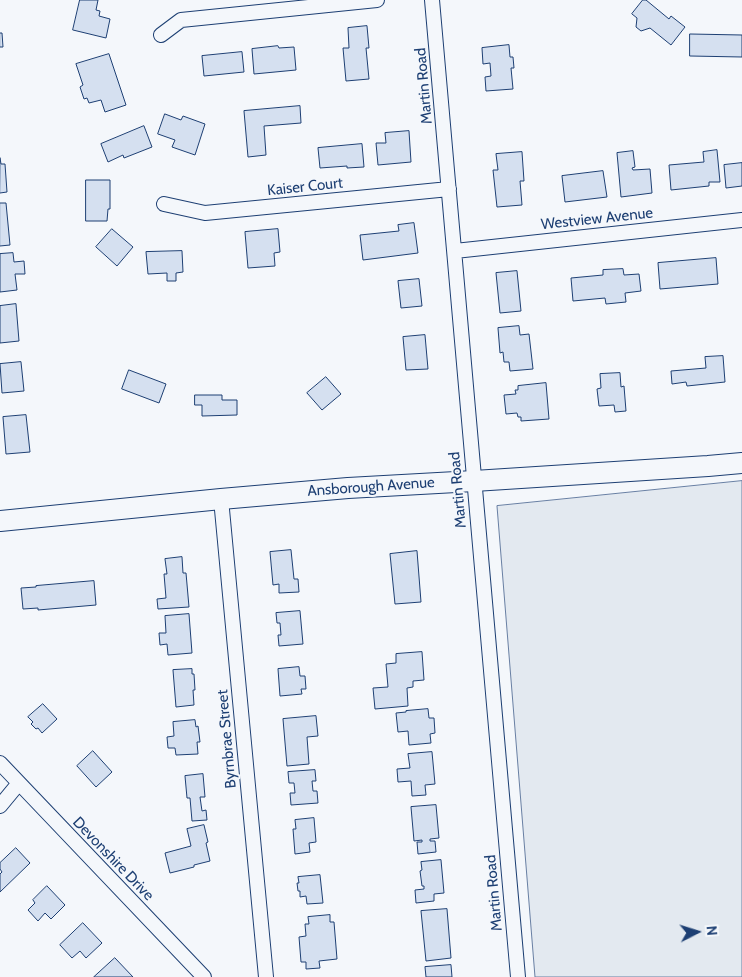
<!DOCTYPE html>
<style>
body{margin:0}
#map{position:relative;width:742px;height:977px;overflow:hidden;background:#f4f7fb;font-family:Cabin,sans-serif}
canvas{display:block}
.north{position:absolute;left:672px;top:907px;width:50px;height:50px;-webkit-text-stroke:4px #f4f7fb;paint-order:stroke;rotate:85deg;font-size:14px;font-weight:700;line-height:20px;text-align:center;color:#1d3f73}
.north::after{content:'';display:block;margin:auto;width:18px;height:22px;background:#1d3f73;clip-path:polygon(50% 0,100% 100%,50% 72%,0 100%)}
</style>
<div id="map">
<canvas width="742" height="977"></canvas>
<div class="north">N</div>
</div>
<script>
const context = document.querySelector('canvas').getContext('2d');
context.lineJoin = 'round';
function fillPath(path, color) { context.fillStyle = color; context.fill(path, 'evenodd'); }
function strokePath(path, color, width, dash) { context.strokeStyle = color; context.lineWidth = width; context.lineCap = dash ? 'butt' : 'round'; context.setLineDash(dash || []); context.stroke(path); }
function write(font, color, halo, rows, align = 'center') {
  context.font = font + ' Cabin,sans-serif'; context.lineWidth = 4; context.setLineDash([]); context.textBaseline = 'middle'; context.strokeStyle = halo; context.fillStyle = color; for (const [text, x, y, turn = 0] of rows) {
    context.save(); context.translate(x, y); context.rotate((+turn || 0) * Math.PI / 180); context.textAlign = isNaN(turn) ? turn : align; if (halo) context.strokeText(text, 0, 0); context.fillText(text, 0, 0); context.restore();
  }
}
const green = new Path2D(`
 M 742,481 L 742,977 L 535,977 L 497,506 Z`);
fillPath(green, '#e3e9f0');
strokePath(green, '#687fa3', 1);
const building = new Path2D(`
 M 80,0 L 98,0 L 96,10 L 100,11 L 99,16 L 110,19 L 106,38 L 73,30 Z
 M 643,0 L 646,0 L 669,19 L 671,16 L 685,27 L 671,45 L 650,28 L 641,31 L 636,27 L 637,18 L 632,14 Z
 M 367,26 L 369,48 L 366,48 L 369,79 L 346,81 L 343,48 L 349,48 L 348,28 Z
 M 0,33 L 2,33 L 3,47 L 0,47 Z
 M 690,34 L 742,35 L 742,57 L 690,56 Z
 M 509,45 L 510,57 L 513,57 L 514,68 L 511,68 L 513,89 L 486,91 L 485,77 L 491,76 L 490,63 L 483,64 L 482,48 Z
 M 278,46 L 279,48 L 294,47 L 296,70 L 254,74 L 252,49 Z
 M 242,52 L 244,72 L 204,76 L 202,56 Z
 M 109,54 L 126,105 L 105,112 L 101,100 L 89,103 L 87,98 L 84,99 L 80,87 L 83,85 L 76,64 Z
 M 300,106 L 301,123 L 264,126 L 266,155 L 248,157 L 244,111 Z
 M 165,114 L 181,120 L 183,116 L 205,124 L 195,155 L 172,147 L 175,140 L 158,134 Z
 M 144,126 L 152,147 L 124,158 L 123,155 L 108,162 L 101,144 Z
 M 409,131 L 411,162 L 378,165 L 376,143 L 386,143 L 385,133 Z
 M 362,144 L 364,167 L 347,168 L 347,166 L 320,168 L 318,148 Z
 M 717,150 L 720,182 L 709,182 L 709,186 L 671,190 L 669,165 L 704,162 L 703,152 Z
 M 633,151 L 635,167 L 632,168 L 633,170 L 650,169 L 652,193 L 621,197 L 617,153 Z
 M 522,152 L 524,181 L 520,181 L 522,205 L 497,207 L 493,170 L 498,170 L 496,154 Z
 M 0,158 L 1,164 L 5,164 L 7,192 L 0,193 Z
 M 742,163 L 742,186 L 726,188 L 724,165 Z
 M 603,171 L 607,197 L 565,202 L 562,176 Z
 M 86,180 L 110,180 L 110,209 L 108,209 L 107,221 L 86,221 Z
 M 0,203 L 6,203 L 10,245 L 0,246 Z
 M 414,223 L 418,253 L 363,260 L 360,235 L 399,231 L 398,225 Z
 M 112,229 L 133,247 L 117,266 L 96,247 Z
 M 278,229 L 280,252 L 274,253 L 275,266 L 248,268 L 245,232 Z
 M 182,251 L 183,272 L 176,273 L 176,281 L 167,281 L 167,273 L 148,274 L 146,252 Z
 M 13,253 L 14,262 L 24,261 L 25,274 L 15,274 L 17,290 L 0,292 L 0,254 Z
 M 716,258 L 718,284 L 660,289 L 658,263 Z
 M 623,269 L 624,275 L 639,274 L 641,291 L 625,293 L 626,302 L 606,304 L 605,298 L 573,301 L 571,278 L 603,275 L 603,270 Z
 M 517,271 L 521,311 L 500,313 L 496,273 Z
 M 419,279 L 422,306 L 401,308 L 398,281 Z
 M 16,304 L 19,341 L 0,343 L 0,306 Z
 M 519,326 L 520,335 L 529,334 L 533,369 L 510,371 L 509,362 L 504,362 L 503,352 L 500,353 L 498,328 Z
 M 425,335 L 428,369 L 406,370 L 403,337 Z
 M 723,356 L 725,382 L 687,386 L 686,382 L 672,384 L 671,371 L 706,368 L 705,357 Z
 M 21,362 L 24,391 L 2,393 L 0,364 Z
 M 129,370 L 166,384 L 159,403 L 122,389 Z
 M 620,373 L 621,387 L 624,386 L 626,411 L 615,412 L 614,405 L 599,406 L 597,389 L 601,388 L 600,374 Z
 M 326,377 L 341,394 L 322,410 L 307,393 Z
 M 546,383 L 549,419 L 521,421 L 521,417 L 518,417 L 517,413 L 506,414 L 504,395 L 516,394 L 515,390 L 518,390 L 518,386 Z
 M 195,395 L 222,395 L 222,400 L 237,400 L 237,415 L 202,416 L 202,405 L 195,405 Z
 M 26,415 L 30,452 L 6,454 L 3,417 Z
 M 291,550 L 294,579 L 298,579 L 299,592 L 279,593 L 279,584 L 273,585 L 270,552 Z
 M 417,551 L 421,602 L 395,604 L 390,554 Z
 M 182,557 L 183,573 L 186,573 L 189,607 L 158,609 L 157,599 L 166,598 L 164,574 L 167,574 L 165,559 Z
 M 94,581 L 96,605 L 38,610 L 38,608 L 23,609 L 21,588 L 36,587 L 36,586 Z
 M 300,611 L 303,644 L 279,646 L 278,635 L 281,635 L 280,623 L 277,623 L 276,613 Z
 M 189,614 L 192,653 L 168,655 L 167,644 L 160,645 L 159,633 L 166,633 L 165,616 Z
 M 422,652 L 424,680 L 413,681 L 413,687 L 407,688 L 408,706 L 375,709 L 373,688 L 388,687 L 386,664 L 396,663 L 396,654 Z
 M 299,667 L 300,676 L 305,676 L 306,689 L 301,689 L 302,694 L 280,696 L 278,669 Z
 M 192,669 L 192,674 L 194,674 L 195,690 L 193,690 L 194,705 L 176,707 L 173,670 Z
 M 43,704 L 57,719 L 42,733 L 38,728 L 36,729 L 31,724 L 33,722 L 28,717 Z
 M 428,709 L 429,718 L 434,718 L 435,733 L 430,734 L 431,743 L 409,745 L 408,731 L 398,732 L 396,713 L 406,712 L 406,711 Z
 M 316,716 L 318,736 L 307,737 L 309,764 L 287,766 L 283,719 Z
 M 195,720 L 196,727 L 198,726 L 200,742 L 197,742 L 198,754 L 176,755 L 175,748 L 168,748 L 167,737 L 174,736 L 173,722 Z
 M 93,751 L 112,772 L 96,787 L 77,766 Z
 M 432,752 L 435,784 L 425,785 L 426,795 L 412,796 L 411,781 L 398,782 L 397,769 L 410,768 L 408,754 Z
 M 315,770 L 316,781 L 312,781 L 313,791 L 317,791 L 318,803 L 291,805 L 290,793 L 295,793 L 294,783 L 289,783 L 288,772 Z
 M 203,774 L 205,797 L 200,797 L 202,811 L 206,810 L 207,820 L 192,821 L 190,798 L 187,798 L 185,776 Z
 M 436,805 L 439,838 L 430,839 L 430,841 L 435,841 L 436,852 L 418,854 L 417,842 L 422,842 L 422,840 L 414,841 L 411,807 Z
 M 314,818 L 316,842 L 309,843 L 310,852 L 295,854 L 293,829 L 296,829 L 295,820 Z
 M 204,825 L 208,842 L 206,843 L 210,861 L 194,865 L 194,867 L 170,873 L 165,853 L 191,846 L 187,829 Z
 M 16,848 L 30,863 L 0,892 L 0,874 L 2,872 L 0,869 L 0,863 Z
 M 441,860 L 444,893 L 434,894 L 434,901 L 416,903 L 415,890 L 424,889 L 424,886 L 422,886 L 420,871 L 422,870 L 421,862 Z
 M 320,875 L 323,903 L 307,904 L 306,896 L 300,897 L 300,891 L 298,891 L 297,883 L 299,883 L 298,877 Z
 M 47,886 L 65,905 L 51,919 L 45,913 L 38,921 L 28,910 L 35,903 L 33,900 Z
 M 447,909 L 451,958 L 426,961 L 421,911 Z
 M 330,915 L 330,922 L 334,922 L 337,959 L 319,961 L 320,968 L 306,969 L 306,962 L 301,962 L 299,937 L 306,936 L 305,924 L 309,924 L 308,917 Z
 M 83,923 L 102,943 L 86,958 L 80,951 L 72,958 L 60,945 Z
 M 115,958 L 133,977 L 94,977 Z
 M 451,965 L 452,977 L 426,977 L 425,967 Z`);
fillPath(building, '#d5e0f0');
strokePath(building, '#1d3f73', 1);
const minor = new Path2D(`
 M 432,0 L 518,977
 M 161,35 L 181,20 L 377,0
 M 164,204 L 205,213 L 449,189
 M 455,251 L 742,220
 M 221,499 L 266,977
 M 0,763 L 204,977
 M 0,806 L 19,783`);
const secondary = new Path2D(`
 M 0,521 L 221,499 L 348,488 L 474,481 L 708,466 L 742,463`);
strokePath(minor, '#1d3f73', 16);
strokePath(secondary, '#1d3f73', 22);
strokePath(minor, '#f4f7fb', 14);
strokePath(secondary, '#f4f7fb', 20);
write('15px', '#1d3f73', '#f4f7fb', [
 ["Martin Road",424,86,-95],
 ["Kaiser Court",305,187,-6],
 ["Westview Avenue",597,219,-6],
 ["Ansborough Avenue",371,487,-4],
 ["Martin Road",458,490,-95],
 ["Byrnbrae Street",227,739,-95],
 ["Devonshire Drive",113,859,46],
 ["Martin Road",494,893,-95]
]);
</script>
